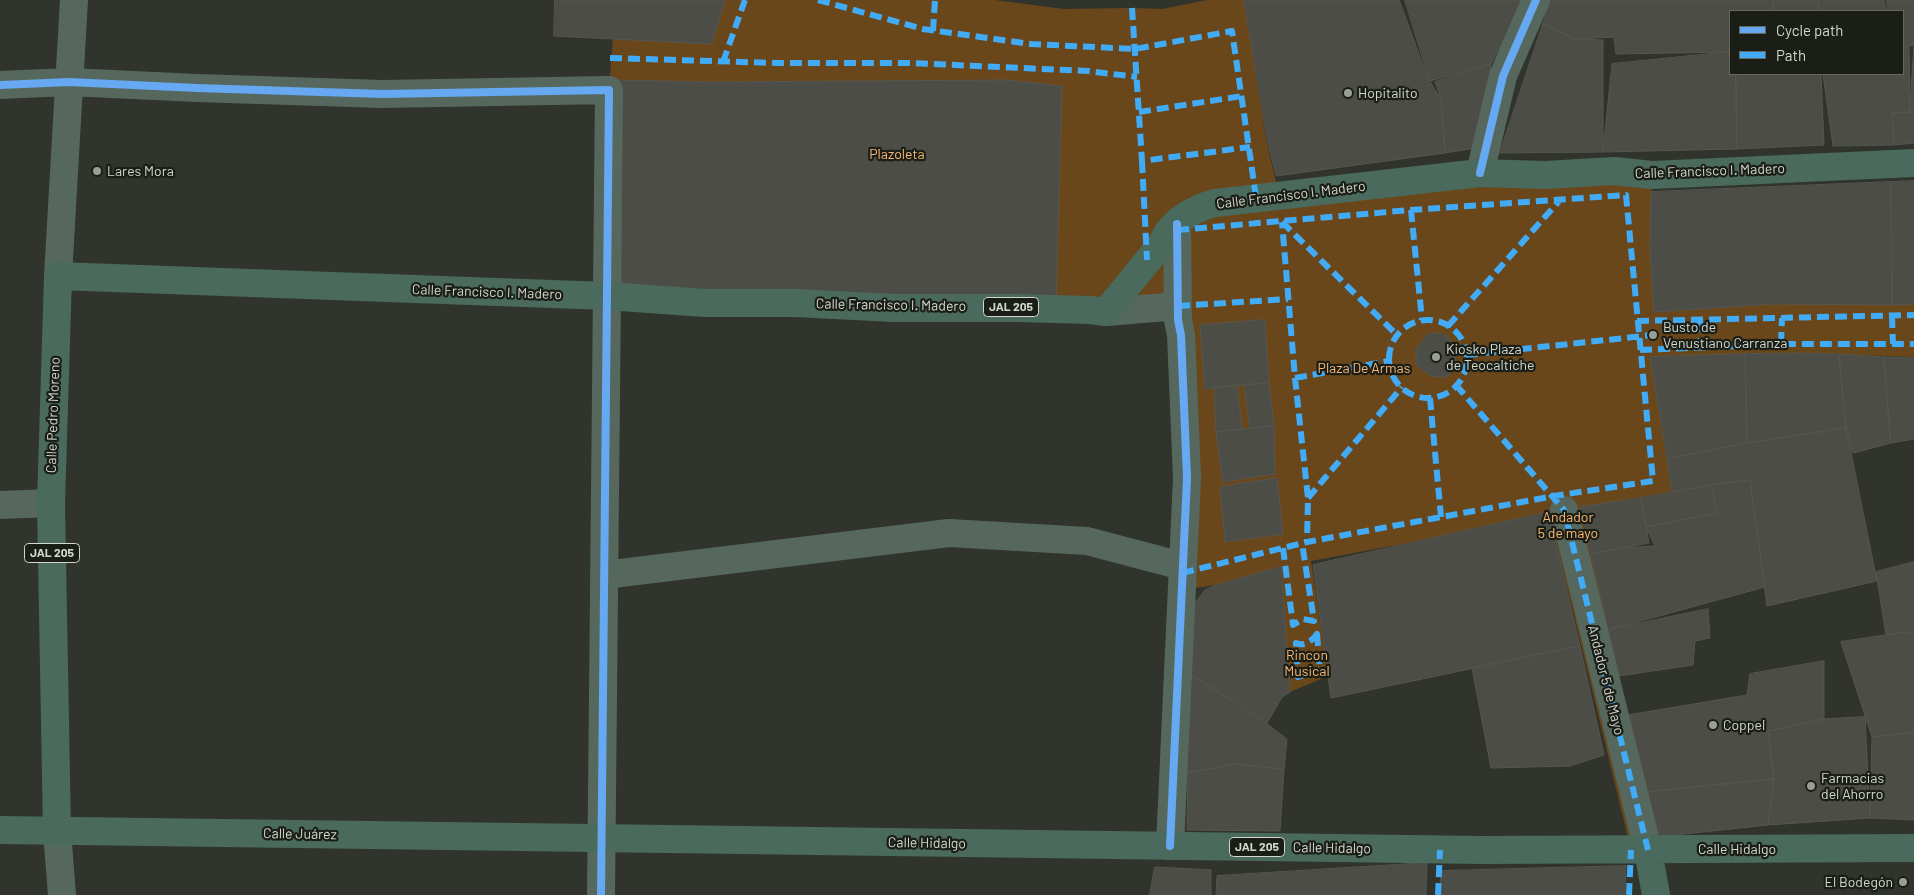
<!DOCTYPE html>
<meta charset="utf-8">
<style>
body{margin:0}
#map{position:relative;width:1914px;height:895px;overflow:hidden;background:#30342c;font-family:Barlow,sans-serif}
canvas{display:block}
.legend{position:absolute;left:1729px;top:10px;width:175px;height:65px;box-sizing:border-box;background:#1a1e17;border:1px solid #646860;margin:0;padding:6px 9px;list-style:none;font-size:15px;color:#d3d8ce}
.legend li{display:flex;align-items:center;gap:10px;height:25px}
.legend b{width:25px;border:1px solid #646860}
</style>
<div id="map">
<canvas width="1914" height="895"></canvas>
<ul class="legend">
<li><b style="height:6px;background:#66a8f1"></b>Cycle path</li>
<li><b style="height:6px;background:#42abf6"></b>Path</li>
</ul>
</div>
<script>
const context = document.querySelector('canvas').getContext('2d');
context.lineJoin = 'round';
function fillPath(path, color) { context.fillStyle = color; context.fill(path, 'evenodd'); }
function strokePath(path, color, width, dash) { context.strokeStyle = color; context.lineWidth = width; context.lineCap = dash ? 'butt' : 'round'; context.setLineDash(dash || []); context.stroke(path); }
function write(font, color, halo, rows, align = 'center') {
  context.font = font + ' Barlow,sans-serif'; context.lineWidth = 4.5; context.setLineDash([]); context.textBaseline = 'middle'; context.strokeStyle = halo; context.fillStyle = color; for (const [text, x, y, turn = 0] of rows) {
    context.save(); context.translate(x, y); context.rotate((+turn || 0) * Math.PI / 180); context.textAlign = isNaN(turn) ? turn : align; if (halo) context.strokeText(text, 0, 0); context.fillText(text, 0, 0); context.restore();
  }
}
fillPath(new Path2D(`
 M 725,0 L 995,0 L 1064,9 L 1132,8 L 1162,9 L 1207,0 L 1244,0 L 1267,144 L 1279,195 L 1652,175 L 1650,250 L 1654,312 L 1772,304 L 1914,304 L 1914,357 L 1799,353 L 1650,357 L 1672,492 L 1580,508 L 1628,715 L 1631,850 L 1549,512 L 1419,541 L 1311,561 L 1328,676 L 1290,692 L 1281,567 L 1216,585 L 1181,590 L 1177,320 L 607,296 L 609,90 L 613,36 Z`), '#6a471b');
const building = new Path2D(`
 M 555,0 L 725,0 L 712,44 L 554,36 Z
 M 1244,0 L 1399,0 L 1426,73 L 1433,87 L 1441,98 L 1445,153 L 1276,176 L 1268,144 Z
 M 1405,0 L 1525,0 L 1491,64 L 1430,81 Z
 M 1551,0 L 1773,0 L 1773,11 L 1730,11 L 1730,52 L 1616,54 L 1614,37 L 1576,39 L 1543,24 Z
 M 1773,0 L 1818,0 L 1819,11 L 1773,11 Z
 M 1818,0 L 1884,0 L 1886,11 L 1819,11 Z
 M 1887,0 L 1914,0 L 1914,45 L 1903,48 L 1903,11 L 1888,11 Z
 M 1543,24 L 1576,39 L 1603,40 L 1603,152 L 1500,153 Z
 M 1914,45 L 1914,112 L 1910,112 Z
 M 1909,47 L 1910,112 L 1892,113 L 1894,145 L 1833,146 L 1823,74 L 1903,74 L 1903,48 Z
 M 1730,52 L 1730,74 L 1736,74 L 1737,149 L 1603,152 L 1612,64 Z
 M 1491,64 L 1482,147 L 1445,153 L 1441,98 L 1435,82 Z
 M 1736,74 L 1821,74 L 1824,145 L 1737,149 Z
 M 618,80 L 709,82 L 1006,80 L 1062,86 L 1056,303 L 796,303 L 622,283 Z
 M 1910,112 L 1914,112 L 1914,143 L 1894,145 L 1892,113 Z
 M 1914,181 L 1914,304 L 1892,305 L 1891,182 Z
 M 1891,182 L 1892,305 L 1772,304 L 1654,312 L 1650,250 L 1651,192 Z
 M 1265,320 L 1269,383 L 1205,389 L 1200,325 Z
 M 1443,333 L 1456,346 L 1455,368 L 1446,377 L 1431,376 L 1416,365 L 1416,349 L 1428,334 Z
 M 1799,353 L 1839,354 L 1846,428 L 1747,443 L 1745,354 Z
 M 1745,354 L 1747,443 L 1667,459 L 1650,357 Z
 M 1839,354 L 1884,357 L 1891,443 L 1853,453 L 1846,428 Z
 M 1884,357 L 1914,358 L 1914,439 L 1891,443 Z
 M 1269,383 L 1274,426 L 1250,429 L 1244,385 Z
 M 1237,385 L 1242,429 L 1216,432 L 1214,388 Z
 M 1274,426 L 1275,474 L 1223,482 L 1216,432 Z
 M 1846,428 L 1877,581 L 1767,606 L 1750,480 L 1711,485 L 1672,492 L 1667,459 L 1747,443 Z
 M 1277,478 L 1283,534 L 1225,542 L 1220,487 Z
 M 1750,480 L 1765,587 L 1608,630 L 1591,554 L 1621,548 L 1655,546 L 1646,527 L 1717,513 L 1711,485 Z
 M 1711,485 L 1717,513 L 1646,527 L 1641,498 Z
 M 1641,498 L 1649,543 L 1591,554 L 1580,507 Z
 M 1549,512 L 1580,646 L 1331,698 L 1313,565 Z
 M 1914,562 L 1914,635 L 1906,632 L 1886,635 L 1876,572 Z
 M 1281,567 L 1290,692 L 1282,697 L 1267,723 L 1189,674 L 1191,616 L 1195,603 L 1205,590 L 1216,585 Z
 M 1708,609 L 1710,638 L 1695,641 L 1693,665 L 1619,676 L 1608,630 Z
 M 1906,632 L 1914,635 L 1914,733 L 1872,737 L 1841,642 Z
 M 1580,646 L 1604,755 L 1570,766 L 1491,768 L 1472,668 Z
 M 1824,661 L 1824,719 L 1768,731 L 1774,779 L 1646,792 L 1628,715 L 1747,695 L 1750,674 Z
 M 1189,674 L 1247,709 L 1287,739 L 1284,769 L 1235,764 L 1188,773 Z
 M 1865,717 L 1870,818 L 1768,825 L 1774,779 L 1768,731 L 1824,719 Z
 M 1914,733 L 1914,820 L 1870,818 L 1872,737 Z
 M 1235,764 L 1284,769 L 1280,831 L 1187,830 L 1188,773 Z
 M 1774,779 L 1768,825 L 1656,837 L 1646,792 Z
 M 1427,863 L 1426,895 L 1216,895 L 1217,876 Z
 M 1626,866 L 1625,895 L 1440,895 L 1441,871 Z
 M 1155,867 L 1211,870 L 1211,895 L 1150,895 Z`);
fillPath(building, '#4c4d46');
strokePath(building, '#55564f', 1);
strokePath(new Path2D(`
 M 0,85 L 69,82 L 197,88 L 382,94 L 609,90 L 601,895
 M 1480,173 L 1503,76 L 1536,0
 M 58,276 L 74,0
 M 1106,312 L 1178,306
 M 0,505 L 51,503
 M 1564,510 L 1648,850
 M 604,575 L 949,533 L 1087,541 L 1182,566
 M 57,831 L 62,895
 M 1170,846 L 1187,478 L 1181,335 L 1178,320 L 1177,224`), '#56685e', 28);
strokePath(new Path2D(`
 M 0,830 L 1482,850 L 1914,848
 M 57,831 L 51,503 L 58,276 L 607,296 L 705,303 L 796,303 L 893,308 L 1016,308 L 1090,310 L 1106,312 L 1163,242 C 1170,222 1195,208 1215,203 L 1480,173 L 1545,175 L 1614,171 L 1652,175 L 1914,163
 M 1648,850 L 1656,895`), '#496a5c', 28);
strokePath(new Path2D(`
 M 818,0 L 923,29 L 1031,44 L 1135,49 L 1232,31 L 1256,197
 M 1132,8 L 1142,161 L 1250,147
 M 933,31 L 935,0
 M 610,58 L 777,63 L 911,63 L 1088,71 L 1137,77
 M 723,62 L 745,0
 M 1139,112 L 1242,96
 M 1142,161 L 1147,260
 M 1411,210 L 1422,320
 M 1282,222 L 1397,335
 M 1177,230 L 1411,210 L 1626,195 L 1653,481 L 1554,496 L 1307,542 L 1308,498 L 1295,378 L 1282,222
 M 1178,306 L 1288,299
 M 1892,316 L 1893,344
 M 1700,320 L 1701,347
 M1389 359a39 39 0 1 1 78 0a39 39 0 1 1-78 0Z
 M 1637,321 L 1914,315
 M 1448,326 L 1560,200
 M 1781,344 L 1782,318
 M 1640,350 L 1781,344 L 1914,344
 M 1466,355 L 1653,335
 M 1295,378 L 1389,361
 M 1456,385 L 1564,510 L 1648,850
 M 1430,398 L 1441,517
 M 1308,498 L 1402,387
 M 1283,548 L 1293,625 L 1303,619 L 1314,621 L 1302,543
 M 1182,573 L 1307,542
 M 1317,634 L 1320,670 L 1298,677 L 1296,643 C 1304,647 1312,641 1317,634 Z
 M 1438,895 L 1440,850
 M 1629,895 L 1631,850`), '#42abf6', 6, [12, 6]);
strokePath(new Path2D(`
 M 0,85 L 69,82 L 197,88 L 382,94 L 609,90 L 601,895
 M 1480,173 L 1503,76 L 1536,0
 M 1170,846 L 1187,478 L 1181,335 L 1178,320 L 1177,224`), '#66a8f1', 8);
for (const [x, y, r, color] of [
 [1348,93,5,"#9a9f95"],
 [97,171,5,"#9a9f95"],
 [1653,335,5,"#9a9f95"],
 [1436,357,5,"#9a9f95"],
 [1713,725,5,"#9a9f95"],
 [1811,786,5,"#9a9f95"],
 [1903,882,5,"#9a9f95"]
]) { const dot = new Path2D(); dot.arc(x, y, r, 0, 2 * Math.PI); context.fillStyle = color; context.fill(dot); strokePath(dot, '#1a1e17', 2); }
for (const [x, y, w] of [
 [1011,307,55],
 [52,553,55],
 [1257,847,55]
]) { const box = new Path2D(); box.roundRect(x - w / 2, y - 9.5, w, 19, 4); context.fillStyle = '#1a1e17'; context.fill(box); strokePath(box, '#d3d8ce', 1); }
write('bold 12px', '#d3d8ce', null, [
 ["JAL 205",1011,307],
 ["JAL 205",52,553],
 ["JAL 205",1257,847]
]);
write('14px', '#d3d8ce', '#1a1e17', [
 ["Hopitalito",1358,93],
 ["Lares Mora",107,171],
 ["Busto de",1663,327],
 ["Venustiano Carranza",1663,343],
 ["Kiosko Plaza",1446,349],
 ["de Teocaltiche",1446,365],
 ["Coppel",1723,725],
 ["Farmacias",1821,778],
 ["del Ahorro",1821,794],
 ["El Bodegón",1893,882,"right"]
], 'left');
write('14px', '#fbb974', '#1a1e17', [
 ["Plazoleta",897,154],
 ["Plaza De Armas",1364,368],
 ["Andador",1568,517],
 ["5 de mayo",1568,533],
 ["Rincon",1307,655],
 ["Musical",1307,671]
]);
write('14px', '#d3d8ce', '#1a1e17', [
 ["Calle Francisco I. Madero",1710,171,-2],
 ["Calle Francisco I. Madero",1291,195,-7],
 ["Calle Francisco I. Madero",487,292,2],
 ["Calle Francisco I. Madero",891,305,1],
 ["Calle Pedro Moreno",53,415,-88],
 ["Andador 5 de Mayo",1606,680,76],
 ["Calle Juárez",300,834,1],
 ["Calle Hidalgo",927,843,1],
 ["Calle Hidalgo",1332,848,1],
 ["Calle Hidalgo",1737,849]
]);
</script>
